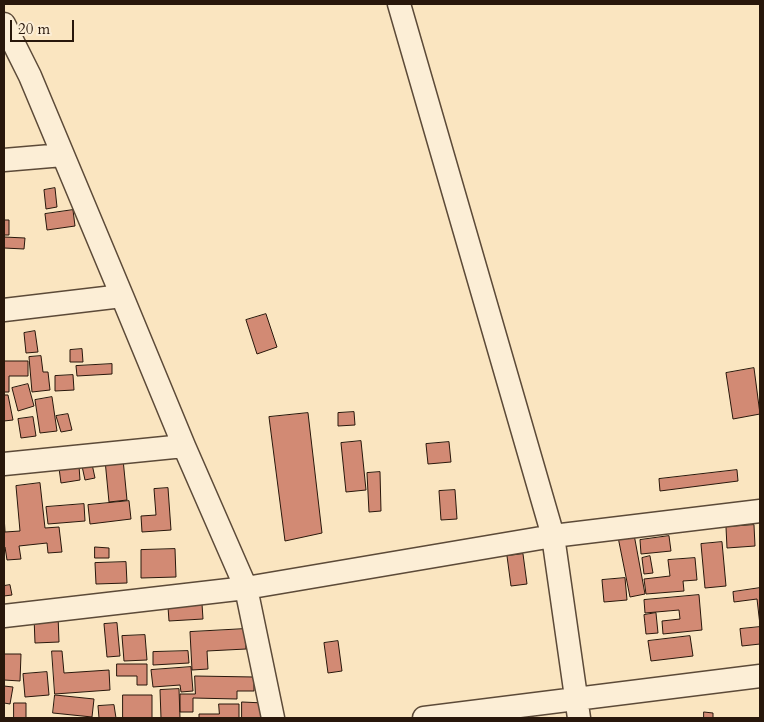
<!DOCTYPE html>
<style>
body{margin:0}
#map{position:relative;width:764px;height:722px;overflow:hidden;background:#fae5c0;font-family:Cardo,serif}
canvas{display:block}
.frame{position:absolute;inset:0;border:5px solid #28170b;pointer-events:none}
.scale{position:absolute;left:10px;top:20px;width:64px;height:22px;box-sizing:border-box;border:2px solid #28170b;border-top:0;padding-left:6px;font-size:15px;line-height:18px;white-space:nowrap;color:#28170b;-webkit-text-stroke:4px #fceed6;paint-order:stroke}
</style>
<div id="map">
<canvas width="764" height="722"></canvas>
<div class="frame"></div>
<div class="scale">20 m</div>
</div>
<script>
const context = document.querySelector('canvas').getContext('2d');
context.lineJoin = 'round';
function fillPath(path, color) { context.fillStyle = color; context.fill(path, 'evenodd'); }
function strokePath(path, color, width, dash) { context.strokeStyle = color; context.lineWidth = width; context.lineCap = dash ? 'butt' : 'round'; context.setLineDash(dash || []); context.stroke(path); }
const building = new Path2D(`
 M 55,188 L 57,207 L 46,209 L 44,190 Z
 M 73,210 L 75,226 L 47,230 L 45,214 Z
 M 4,220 L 9,220 L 9,235 L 4,235 Z
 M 4,237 L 25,238 L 24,249 L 4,248 Z
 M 266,314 L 277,347 L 257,354 L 246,320 Z
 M 35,331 L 38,352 L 26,353 L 24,333 Z
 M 82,349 L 83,362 L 70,362 L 70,350 Z
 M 41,356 L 43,372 L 48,372 L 50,390 L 32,392 L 29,357 Z
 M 4,361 L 28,361 L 28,376 L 9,376 L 9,392 L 4,392 Z
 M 112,364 L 112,374 L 77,376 L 76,366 Z
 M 754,368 L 760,414 L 733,419 L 726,373 Z
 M 73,375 L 74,390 L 55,391 L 55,376 Z
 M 28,384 L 34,406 L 18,411 L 12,388 Z
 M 4,395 L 8,395 L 13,420 L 4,421 Z
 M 52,397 L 57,431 L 40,433 L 35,400 Z
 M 354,412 L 355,425 L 338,426 L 338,413 Z
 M 308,413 L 322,533 L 285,541 L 269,417 Z
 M 68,414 L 72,430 L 61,432 L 56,416 Z
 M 33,417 L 36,436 L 21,438 L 18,419 Z
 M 361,441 L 366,490 L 346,492 L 341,443 Z
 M 449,442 L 451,462 L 428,464 L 426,444 Z
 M 123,459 L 127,500 L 109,502 L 105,460 Z
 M 92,464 L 95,478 L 85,480 L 82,466 Z
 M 79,466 L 80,480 L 61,483 L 59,468 Z
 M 737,470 L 738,481 L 660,491 L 659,479 Z
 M 380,472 L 381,511 L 369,512 L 367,473 Z
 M 40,483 L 45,528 L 59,527 L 62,552 L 48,553 L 47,543 L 19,546 L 21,559 L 7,560 L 5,547 L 4,547 L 4,515 L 5,532 L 20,531 L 16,486 Z
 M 168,488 L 171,530 L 142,532 L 141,516 L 156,515 L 154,489 Z
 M 455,490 L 457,519 L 441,520 L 439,491 Z
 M 129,501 L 131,519 L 90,524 L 88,505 Z
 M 84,504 L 85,521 L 48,524 L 46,507 Z
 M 754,525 L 755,546 L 727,548 L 726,527 Z
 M 633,529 L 645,594 L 630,597 L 617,532 Z
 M 669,536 L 671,551 L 641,554 L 640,540 Z
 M 722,542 L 726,586 L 705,588 L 701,544 Z
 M 95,547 L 109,548 L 109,558 L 95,558 Z
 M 175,549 L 176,577 L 141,578 L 141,550 Z
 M 523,554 L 527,584 L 511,586 L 507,556 Z
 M 650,556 L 653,573 L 644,574 L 642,558 Z
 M 695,558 L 697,580 L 683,581 L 684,591 L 646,594 L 644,579 L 670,576 L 668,560 Z
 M 126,562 L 127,583 L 96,584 L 95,563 Z
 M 625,578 L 627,600 L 604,602 L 602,580 Z
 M 10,585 L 12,595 L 4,596 L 4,586 Z
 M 760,588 L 760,625 L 757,599 L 734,602 L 733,592 Z
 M 699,595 L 702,630 L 663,634 L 662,621 L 680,619 L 679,610 L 645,613 L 644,600 Z
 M 202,604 L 203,619 L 169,621 L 168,607 Z
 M 656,613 L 658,633 L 646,634 L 644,615 Z
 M 58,615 L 59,642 L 35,643 L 34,617 Z
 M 117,623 L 120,656 L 107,657 L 104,624 Z
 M 760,627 L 760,644 L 742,646 L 740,629 Z
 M 245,629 L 246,649 L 207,651 L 208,669 L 192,670 L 190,632 Z
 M 145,635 L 147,660 L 124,661 L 122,636 Z
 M 690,636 L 693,656 L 651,661 L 648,641 Z
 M 338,641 L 342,671 L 328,673 L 324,643 Z
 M 52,651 L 62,651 L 64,673 L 109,670 L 110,690 L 55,694 Z
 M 188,651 L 189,663 L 153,665 L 153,652 Z
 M 4,654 L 21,654 L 20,681 L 4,680 Z
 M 117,664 L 147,664 L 147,685 L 137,685 L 137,676 L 117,676 Z
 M 191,667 L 193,691 L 181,692 L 180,685 L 153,687 L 151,670 Z
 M 47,672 L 49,695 L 25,697 L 23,674 Z
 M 195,676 L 254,677 L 254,691 L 237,691 L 237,699 L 193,698 L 193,712 L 180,712 L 180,694 L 195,694 Z
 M 4,686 L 13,687 L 10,704 L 4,703 Z
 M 179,689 L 180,718 L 161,718 L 160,690 Z
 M 55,695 L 94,699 L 92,717 L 53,713 Z
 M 123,695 L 152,695 L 152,718 L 123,718 Z
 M 242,702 L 264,703 L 263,718 L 242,718 Z
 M 14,703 L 26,703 L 26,718 L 14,718 Z
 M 219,704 L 239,704 L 239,718 L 199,718 L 199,714 L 219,714 Z
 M 114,705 L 116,718 L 99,718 L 98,706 Z
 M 704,712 L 713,713 L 713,718 L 704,718 Z`);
fillPath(building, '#d28a74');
strokePath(building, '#28170b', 1);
const minor = new Path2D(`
 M 399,4 L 553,536 L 579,718
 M 4,24 L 30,76 L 122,296
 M 4,160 L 63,155
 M 4,310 L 122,296 L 184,446 L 246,588 L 273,718
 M 4,464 L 184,446
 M 4,616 L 246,588 L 553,536 L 760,511
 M 424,718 L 760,676`);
strokePath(minor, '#5c4a38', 25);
strokePath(minor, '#fceed6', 22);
</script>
